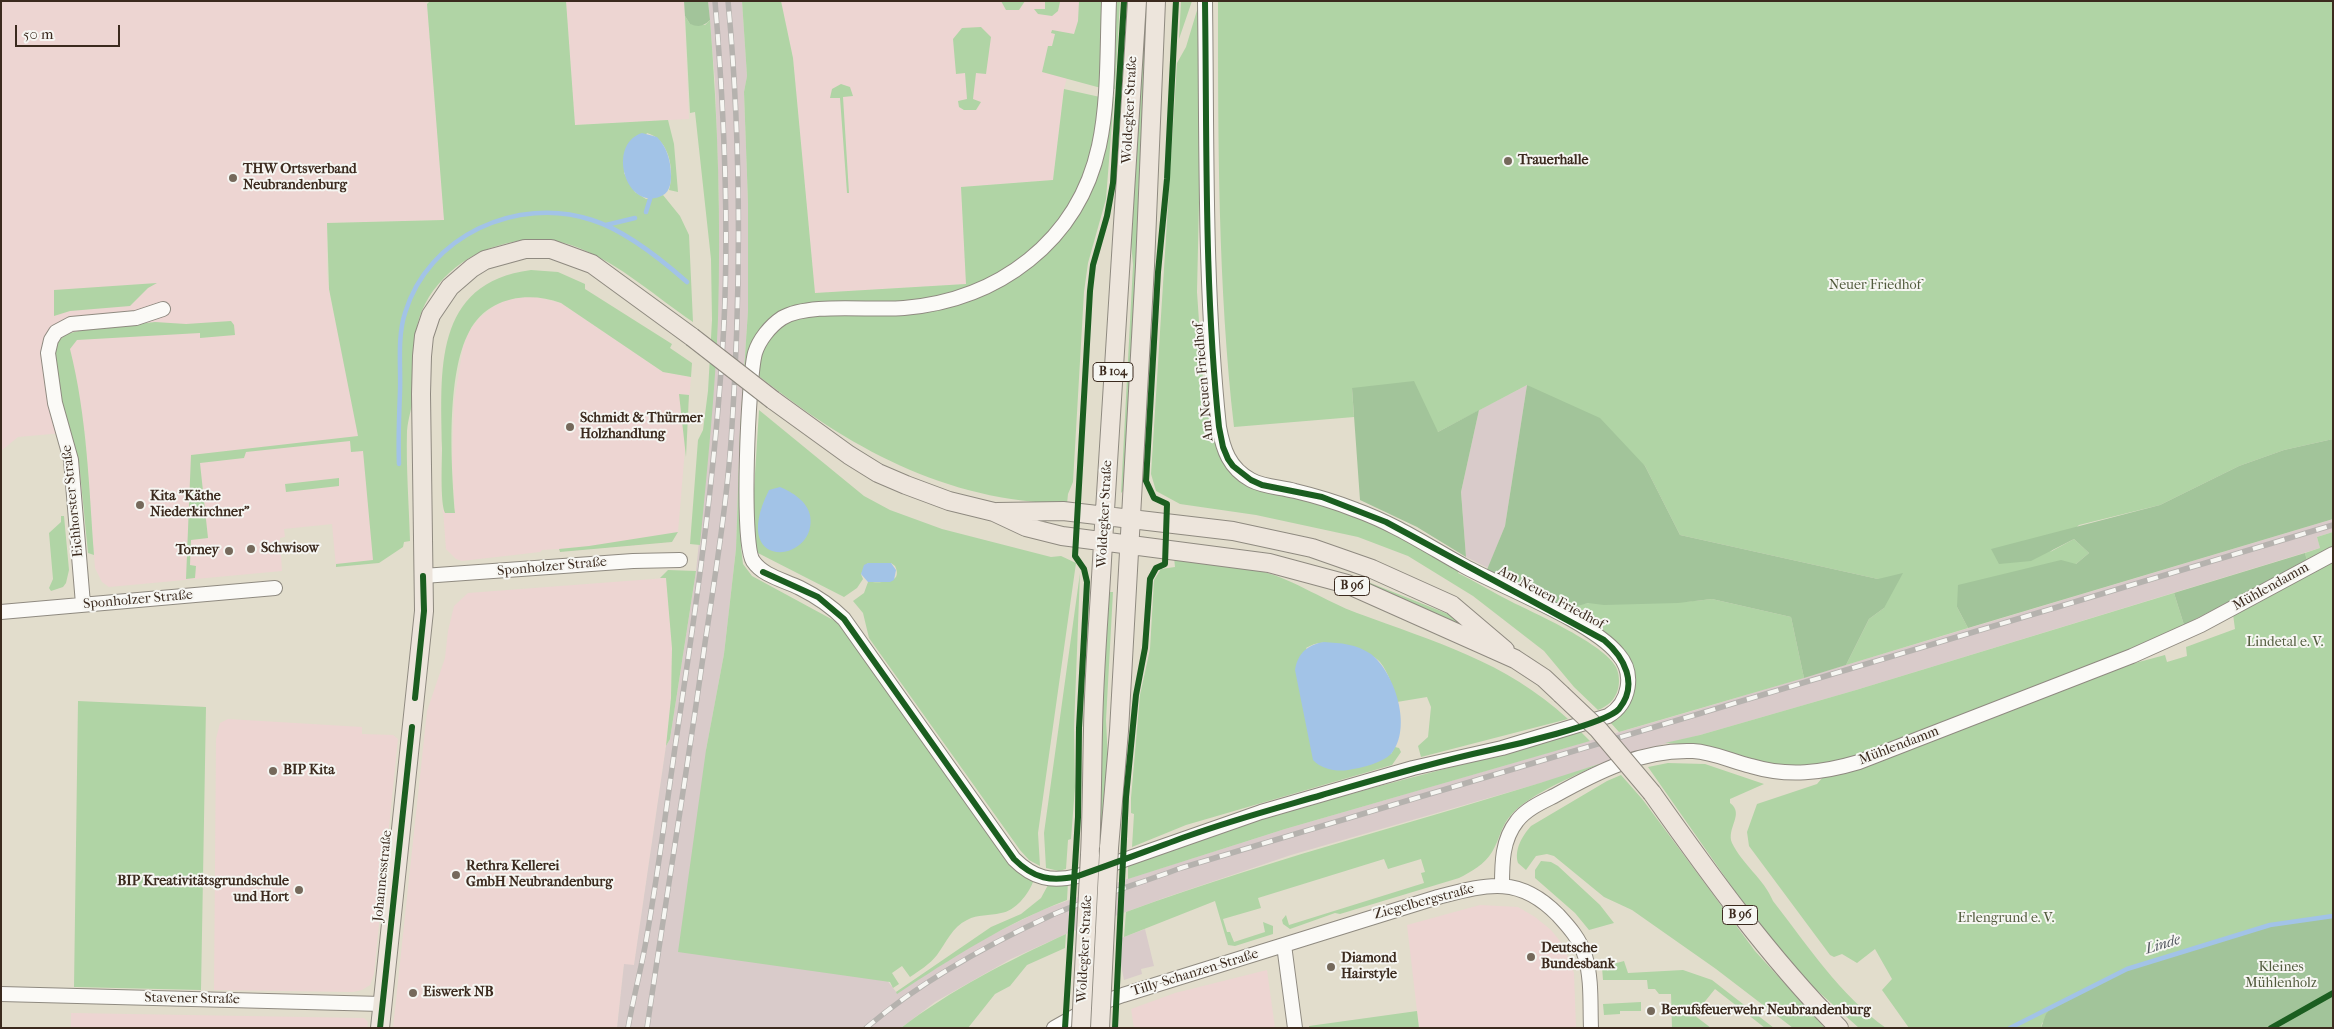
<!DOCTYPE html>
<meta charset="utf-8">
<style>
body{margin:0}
#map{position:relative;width:2334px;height:1029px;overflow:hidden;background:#e2ddcc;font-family:"IM FELL French Canon",serif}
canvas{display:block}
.frame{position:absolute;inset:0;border:2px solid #3b2a1e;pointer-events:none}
.scale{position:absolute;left:15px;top:25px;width:105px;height:22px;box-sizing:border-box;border:2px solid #3b2a1e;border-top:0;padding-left:6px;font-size:15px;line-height:18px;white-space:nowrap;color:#3b2a1e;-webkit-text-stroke:4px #f6f6f2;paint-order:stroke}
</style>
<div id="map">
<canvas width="2334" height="1029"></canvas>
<div class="frame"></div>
<div class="scale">50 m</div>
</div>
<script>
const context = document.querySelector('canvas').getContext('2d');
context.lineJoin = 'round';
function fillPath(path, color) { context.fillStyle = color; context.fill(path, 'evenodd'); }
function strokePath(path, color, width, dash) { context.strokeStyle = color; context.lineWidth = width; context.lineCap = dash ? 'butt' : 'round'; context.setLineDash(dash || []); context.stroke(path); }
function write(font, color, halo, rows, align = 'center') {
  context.font = font + ' "IM FELL French Canon",serif'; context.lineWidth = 4; context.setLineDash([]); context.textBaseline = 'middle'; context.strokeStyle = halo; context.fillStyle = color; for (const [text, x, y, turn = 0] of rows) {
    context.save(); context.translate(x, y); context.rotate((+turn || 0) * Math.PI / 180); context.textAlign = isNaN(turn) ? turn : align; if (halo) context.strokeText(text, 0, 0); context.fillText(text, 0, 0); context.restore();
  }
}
fillPath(new Path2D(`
 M 1,1 L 422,1 L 427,4 L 444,220 L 327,223 L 327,273 L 331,302 L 340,339 L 378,444 L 379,563 L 336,567 L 332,524 L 284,529 L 285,537 L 280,538 L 282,571 L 109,587 L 102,582 L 95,568 L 85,431 L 18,437 L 1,451 Z
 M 566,1 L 684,1 L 689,119 L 575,125 Z
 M 781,1 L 1087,1 L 1064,89 L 1053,180 L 961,187 L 966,284 L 815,293 L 793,58 Z
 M 532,296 L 561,303 L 663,372 L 691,377 L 678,532 L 672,542 L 560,552 L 558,549 L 542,550 L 540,552 L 462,561 L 456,559 L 446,549 L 443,510 L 455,512 L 452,462 L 454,402 L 463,347 L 469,331 L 479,318 L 493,307 L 506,300 Z
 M 666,578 L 672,648 L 671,698 L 666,746 L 634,966 L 624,965 L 617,1028 L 393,1028 L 427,711 L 445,658 L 448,631 L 454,606 L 468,593 Z
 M 228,719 L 362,727 L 362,734 L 393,735 L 398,739 L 374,974 L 370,985 L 362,990 L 353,992 L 214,990 L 216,739 L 220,723 Z
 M 1480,905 L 1518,907 L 1535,917 L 1551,930 L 1563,945 L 1574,973 L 1576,1028 L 1419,1028 L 1407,925 Z
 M 1267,970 L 1275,1028 L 1134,1028 L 1131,1009 L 1175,993 Z
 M 71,1013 L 364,1018 L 368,1022 L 367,1028 L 71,1028 Z`), '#edd5d2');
fillPath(new Path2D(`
 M 708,1 L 742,1 L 747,76 L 744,92 L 748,203 L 748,311 L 740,430 L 736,549 L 724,654 L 706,750 L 897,993 L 977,942 L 1042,910 L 1127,879 L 1285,829 L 1692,711 L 2333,519 L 2333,532 L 2317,537 L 2320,548 L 1856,690 L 1700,735 L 1637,751 L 1558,778 L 1291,855 L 1164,898 L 1066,934 L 1011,959 L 935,1002 L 901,1028 L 617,1028 L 624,964 L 634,965 L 666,746 L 670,739 L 696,571 L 709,444 L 717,320 L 719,203 L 715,81 Z
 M 1527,385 L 1505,526 L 1488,568 L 1466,557 L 1461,492 L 1479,410 Z
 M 1145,929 L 1154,966 L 1141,969 L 1142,974 L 1124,980 L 1116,940 Z`), '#d9cbca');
fillPath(new Path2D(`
 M 430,1 L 566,1 L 575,125 L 668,120 L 674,144 L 678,192 L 669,190 C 675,170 669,139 647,133 L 624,173 L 635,192 L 646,199 L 663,195 L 680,216 L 689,235 L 693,322 C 656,297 620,264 579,248 C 552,237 523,238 497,246 C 458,257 421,292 416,333 C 414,353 416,374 414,394 C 412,407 408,419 407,431 C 406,468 409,505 410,541 L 404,542 L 403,547 L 379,563 L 336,567 L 336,564 L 373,560 L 363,451 L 351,452 L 350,441 L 246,452 L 244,458 L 200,463 L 208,538 L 191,540 L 190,565 L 196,566 L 195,578 L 186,579 L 191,455 L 358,436 L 329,289 L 327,223 L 444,220 L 427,4 Z
 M 742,1 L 781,1 L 793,58 L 815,293 L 966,284 L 961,187 L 1053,180 L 1064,89 L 1100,97 L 1099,118 L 1088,168 L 1062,219 L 1012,268 L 953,297 L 771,321 L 746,402 L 741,548 L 743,564 L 752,576 L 835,621 L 848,635 L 1019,872 L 1033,882 C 1028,895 1015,911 1001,913 C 989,916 978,914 967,920 C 952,927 946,943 937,955 C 930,964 919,971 910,977 L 902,966 L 892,973 L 899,984 L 893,988 L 890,982 L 678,952 L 706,750 L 724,654 L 736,549 L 740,430 L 748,311 L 748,203 L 744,92 L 747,76 Z
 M 1001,1 L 1025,1 L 1019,10 L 1006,10 Z
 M 1045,1 L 1060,2 L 1058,11 L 1052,16 L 1038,14 L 1034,9 L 1045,9 Z
 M 1079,1 L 1105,1 L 1101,88 L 1042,72 L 1048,46 L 1052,46 L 1055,34 L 1051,33 L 1052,30 L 1074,34 L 1078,21 Z
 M 1114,1 L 1120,1 L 1115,89 L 1109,89 Z
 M 1181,1 L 1192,1 L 1179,39 Z
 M 1218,1 L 2333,1 L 2333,439 L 2284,450 L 2239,466 L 2160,505 L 2079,525 L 2050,552 L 2074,539 L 2089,553 L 2076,564 L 1957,607 L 1968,628 L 1846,665 L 1869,619 L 1884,608 L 1878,579 L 1680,535 L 1645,466 L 1527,385 L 1438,432 L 1352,388 L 1354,417 L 1234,427 C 1218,286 1218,143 1218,1 Z
 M 1198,7 L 1200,158 L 1197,292 L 1204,395 L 1209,400 L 1214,431 L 1229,469 L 1383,526 L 1460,569 L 1458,573 C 1476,582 1494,593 1512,602 C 1536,614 1604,644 1616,667 C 1619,673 1620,682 1618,689 C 1615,700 1608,706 1598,710 L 1574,687 L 1544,651 L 1473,596 L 1408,556 L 1358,537 L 1256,515 L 1180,504 L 1156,491 L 1151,474 L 1177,63 L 1186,47 Z
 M 685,16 L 690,24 L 705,25 L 710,20 C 718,120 721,220 718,319 C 715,395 707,470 700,545 L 690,544 L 698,440 L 703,430 L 708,391 L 712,320 L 711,259 L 695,112 L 690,113 Z
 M 981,27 L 991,37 L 986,74 L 976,73 L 973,99 L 981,102 L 976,110 L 964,110 L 959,107 L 958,101 L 967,99 L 965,73 L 956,74 L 953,39 L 962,28 Z
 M 1141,49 L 1146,49 L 1138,198 L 1138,265 L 1125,489 L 1121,493 L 1133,265 L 1130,230 Z
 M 841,84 L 850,87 L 853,96 L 843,97 L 849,193 L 847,193 L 840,98 L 830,98 L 832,89 Z
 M 1108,97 L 1114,97 L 1106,199 L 1088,263 L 1084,292 L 1073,482 L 1068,494 L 1067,504 C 944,501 849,448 755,373 C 760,348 771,331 792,318 L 955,305 L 1068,224 Z
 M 531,270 L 558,272 L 585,284 L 585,289 L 672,344 L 670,348 L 692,363 L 691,377 L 663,372 L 561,303 C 528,291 487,297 469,332 C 446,375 451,465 455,513 L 445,513 C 440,503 442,461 442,448 C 441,372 432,283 531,270 Z
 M 157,283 L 148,288 L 130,306 L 70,311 L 54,316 L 54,290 Z
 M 231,321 L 234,325 L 235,335 L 200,338 L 200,333 L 77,340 L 70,349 C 87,417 89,486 94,555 L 88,553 L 79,462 L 62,403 L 54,354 L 56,343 L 66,334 L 87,329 L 155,322 L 186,324 Z
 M 679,394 L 689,395 L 686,457 Z
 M 759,410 L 864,496 L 890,510 L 942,529 L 1051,557 L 1061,556 L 1076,563 L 1038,833 L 1040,866 L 1029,860 L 1020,850 L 869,638 L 863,613 L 853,601 L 864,593 L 868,582 C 879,582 904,585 895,566 L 891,563 L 868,563 L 861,574 L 863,579 L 857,588 L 844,597 L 756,552 L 753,506 Z
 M 339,478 L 339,486 L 286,492 L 285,484 Z
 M 61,516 L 64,516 L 69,570 L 66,583 L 63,587 L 51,591 L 49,588 L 53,579 L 49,533 L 61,522 Z
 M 678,532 L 672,542 L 560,552 L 559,549 L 589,546 Z
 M 2333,532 L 2333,547 L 2307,561 L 2305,553 L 2320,548 L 2317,537 Z
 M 1179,542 L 1271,554 L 1358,578 L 1448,614 L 1482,637 L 1436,616 L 1179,545 Z
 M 1174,557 C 1204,561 1235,564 1264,572 C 1294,580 1327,602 1357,613 C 1435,642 1505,661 1568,719 L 1421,757 L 1418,746 L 1428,737 L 1431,707 L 1427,697 L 1397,702 C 1393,688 1389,673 1380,662 C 1369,650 1341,644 1325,643 C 1318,642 1312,645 1306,648 L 1391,754 L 1395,747 L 1399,748 L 1401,752 L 1392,765 L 1186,825 L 1132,847 L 1134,814 L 1131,813 L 1131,798 L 1140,695 L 1150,649 L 1154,580 L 1161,569 L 1175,567 Z
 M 2333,560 L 2333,916 L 2270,925 L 2042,1023 L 2041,1028 L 1909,1028 L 1882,990 L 1892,979 L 1875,949 L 1857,963 L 1842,954 L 1834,957 L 1830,955 L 1749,846 L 1747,832 L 1757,804 L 1817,784 L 1823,777 L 1860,768 L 2124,666 L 2165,655 L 2167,662 L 2187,656 L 2186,647 L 2235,629 L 2233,614 Z
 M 668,570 L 696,571 L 670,739 L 666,746 L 671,698 L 672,648 L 666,578 L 660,578 Z
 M 1080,573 L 1074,728 L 1075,787 L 1071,839 L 1068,840 L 1066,869 L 1059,871 L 1046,868 L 1044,833 Z
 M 1107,592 L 1113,592 L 1106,720 L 1108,761 L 1102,850 L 1097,852 Z
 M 2174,593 L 2184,625 L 2129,650 L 1857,755 L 1820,766 L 1809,767 L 1768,764 L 1710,746 L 1665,743 L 1700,735 L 1856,690 Z
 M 1712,599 L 1791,617 L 1804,678 L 1619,732 L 1610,722 C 1622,717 1630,706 1633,693 C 1645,646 1592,626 1559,607 C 1570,607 1580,603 1590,603 C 1631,603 1671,604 1712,599 Z
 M 78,701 L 206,707 L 201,990 L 74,987 Z
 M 1581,732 L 1590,741 L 1285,829 L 1128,879 L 1128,865 C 1275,808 1430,775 1581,732 Z
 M 1668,763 L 1705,764 L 1764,784 L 1730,799 L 1730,803 C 1745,814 1726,828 1732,843 C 1742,864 1764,879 1773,901 C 1808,946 1840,995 1886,1028 L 1859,1028 L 1812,986 L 1770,938 L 1739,897 L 1648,767 Z
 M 1599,764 C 1573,777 1531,793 1512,814 C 1501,825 1500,839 1492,852 C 1485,864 1471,872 1459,878 L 1340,914 L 1335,913 L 1290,929 L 1283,924 L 1282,920 L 1286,915 L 1289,925 L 1424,883 L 1421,873 L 1425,872 L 1421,859 L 1388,869 L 1384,859 L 1258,898 L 1261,908 L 1223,919 L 1227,932 L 1230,932 L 1234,942 L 1265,932 L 1263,922 L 1273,926 L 1273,934 L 1235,946 L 1228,945 L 1215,901 L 1124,937 L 1126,912 C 1281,855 1442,816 1599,764 Z
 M 1621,775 L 1643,800 L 1755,951 L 1825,1028 L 1793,1028 L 1716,969 L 1632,910 L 1604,897 L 1554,856 L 1547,854 L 1536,856 L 1526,870 L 1518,863 C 1514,850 1522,836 1531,826 L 1607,781 Z
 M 1541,861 L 1551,862 L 1558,866 L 1600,905 L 1614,923 L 1589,930 L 1575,913 L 1535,878 L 1535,870 Z
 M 1068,882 L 1067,900 C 1006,923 952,958 897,994 L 896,992 L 991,927 L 1021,914 L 1041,898 L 1048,885 Z
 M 1066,934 L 1065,948 L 1027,965 L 1010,986 L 995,994 L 968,1028 L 901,1028 C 952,989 1008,961 1066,934 Z
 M 1624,961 L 1628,973 L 1683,970 L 1712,980 L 1774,1028 L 1765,1028 L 1715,989 L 1694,1015 L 1711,1028 L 1672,1028 L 1671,994 L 1659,994 L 1655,989 L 1648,989 L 1647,980 L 1603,980 L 1602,967 Z
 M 1641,1002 L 1641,1011 L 1620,1011 L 1620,1014 L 1604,1015 L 1603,1004 Z
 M 1417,1011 L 1419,1028 L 1309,1028 L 1309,1026 Z`), '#b0d4a5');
fillPath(new Path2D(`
 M 684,1 L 708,1 L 710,20 C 703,27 698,27 690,24 L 685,16 Z
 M 1414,381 L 1438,432 L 1479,410 L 1461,492 L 1466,557 L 1417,527 L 1360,500 L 1352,388 Z
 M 1527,385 L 1600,418 L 1645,466 L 1680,535 L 1878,579 L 1903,573 L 1884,608 L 1869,619 L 1846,665 L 1804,678 L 1791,617 L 1712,599 L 1678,603 L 1604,605 L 1588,603 L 1574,607 L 1559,607 L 1486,572 L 1505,526 Z
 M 2333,439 L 2333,519 L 1968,628 L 1957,607 L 1958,585 L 2061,560 L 2076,564 L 2089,553 L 2074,539 L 2031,561 L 1999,564 L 1991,549 L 2160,505 L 2239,466 L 2284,450 Z
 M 2305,553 L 2307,561 L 2184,625 L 2174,593 Z
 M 2333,916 L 2333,1028 L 2041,1028 L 2046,1014 L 2055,1004 L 2127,969 L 2270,925 Z`), '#a2c49a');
fillPath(new Path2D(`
 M 642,133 L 657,137 C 667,147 671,161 671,176 C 671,185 669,194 659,197 C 625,209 607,144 642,133 Z
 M 780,487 C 792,492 807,501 810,515 C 819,563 727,574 769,490 Z
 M 868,563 L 891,563 L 896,570 L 894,580 L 890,582 L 868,582 L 861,574 L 864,565 Z
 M 1324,642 C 1341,643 1356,644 1371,654 C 1395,673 1413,728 1391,754 C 1382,763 1361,768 1348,770 C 1337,772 1321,769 1313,760 L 1295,670 C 1298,653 1307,645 1324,642 Z`), '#a2c3e7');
strokePath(new Path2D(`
 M 646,212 L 650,199
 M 606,225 L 635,218
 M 399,464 C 398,439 399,416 400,392 C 401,366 397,338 405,313 C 428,236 517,195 592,220 C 624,230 662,260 687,282
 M 2010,1028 L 2127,969 L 2270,925 L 2333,916`), '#a2c3e7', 4.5);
const minor = new Path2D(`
 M 1109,1 C 1107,49 1109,99 1099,146 C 1078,242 998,300 904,308 C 871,311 809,302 782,318 C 770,326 759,340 755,353 C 748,379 741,543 753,561 C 763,576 784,580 800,588 C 816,596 831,606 844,619 L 1014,859 C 1034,879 1051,882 1078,876 L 1261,812 L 1413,768 L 1502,748 L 1608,716 C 1630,703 1635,673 1618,654 C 1591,621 1504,588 1464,566 C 1428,546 1395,524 1356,510 C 1336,502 1316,496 1295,491 C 1280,487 1264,487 1251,480 C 1229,468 1223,449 1219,427 C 1204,285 1207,143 1205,1
 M 423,576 L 633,561 L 680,560
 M 83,604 L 71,460 L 55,403 L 48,353 L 51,340 L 56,332 L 71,324 L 136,318 L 163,309
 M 1,612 L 275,588
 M 1502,886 C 1502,863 1502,840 1517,821 C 1526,809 1542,802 1554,796 C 1597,772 1642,749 1693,751 C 1713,752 1731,761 1751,766 C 1788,777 1822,773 1859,762 L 2132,656 L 2201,625 L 2333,554
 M 1284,945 L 1295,1028
 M 1,994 L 382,1004
 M 1054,1028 L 1095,1005 L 1123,995 L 1438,897 C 1488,884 1519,875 1558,915 C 1569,927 1580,939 1585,956 C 1592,979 1590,1004 1591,1028`);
const major = new Path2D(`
 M 773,400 L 849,455 L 878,473 L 906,485 L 949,501 L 994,512 L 1026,527 L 1062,536 L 1269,563 L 1347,584 L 1515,659 L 1544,678 L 1561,694
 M 997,512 L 1063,511 L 1233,531 L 1312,548 L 1372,569 L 1452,605 L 1505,650
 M 1652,793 C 1710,875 1768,956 1839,1028
 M 1109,848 L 1119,731 L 1145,266 L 1156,1
 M 1090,855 C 1092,813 1092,772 1093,730 C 1094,667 1100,604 1103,542 C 1113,361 1126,181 1137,1
 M 380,1028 L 424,611 L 421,394 L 422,356 L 424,336 L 431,315 L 450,287 L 472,268 L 485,260 L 525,249 L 551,249 L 592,264 L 692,337`);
strokePath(minor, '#8f8a80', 16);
strokePath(major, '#8f8a80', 20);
strokePath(minor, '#fbfaf7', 14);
strokePath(major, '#ede5dc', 18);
const rail = new Path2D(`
 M 628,1028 C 633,999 641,970 646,941 C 659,868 668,794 679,720 C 699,588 717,456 724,323 C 729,216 724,108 715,1
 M 647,1028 C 666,899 687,771 705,643 C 715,576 726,509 731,442 C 741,295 742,148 728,1
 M 866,1028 C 921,981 987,945 1052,915 C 1094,897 1138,884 1181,868 L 2333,525`);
strokePath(rail, '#b5b2ae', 5.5);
strokePath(rail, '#f6f6f2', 4, [11]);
const majorBridge = new Path2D(`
 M 692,337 L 773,400
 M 1561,694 L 1598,729 L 1652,793
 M 1081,1028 L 1090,855
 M 1100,1028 L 1109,848`);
strokePath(majorBridge, '#8f8a80', 20, []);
strokePath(majorBridge, '#ede5dc', 18);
strokePath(new Path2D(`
 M 763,572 L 818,597 L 844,619 L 1014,859 C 1034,879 1051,882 1078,876 C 1115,863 1152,849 1188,836 C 1232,820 1277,808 1322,795 C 1377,779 1431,763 1486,751 C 1510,746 1606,724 1619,709 C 1639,684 1624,657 1604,640 L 1386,522 L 1322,497 L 1262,485 L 1251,480 L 1233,466 L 1228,459 L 1223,447 L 1219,427 C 1204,285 1207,143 1205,1
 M 415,698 L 424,611 L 423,576
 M 380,1028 L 412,727
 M 1065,1028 L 1078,817 L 1079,728 L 1087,582 L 1084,569 L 1075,556 L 1090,291 L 1093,265 L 1107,216 L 1113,183 L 1124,1
 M 1115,1028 L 1126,797 L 1136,695 L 1145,648 L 1150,579 L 1156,568 L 1165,564 L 1167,504 L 1154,498 L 1146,481 L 1158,272 L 1167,179 L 1176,1
 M 2271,1028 L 2333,993`), '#1b5e20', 6);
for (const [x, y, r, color] of [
 [1508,161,5,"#75695b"],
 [233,178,5,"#75695b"],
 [570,427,5,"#75695b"],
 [140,505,5,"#75695b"],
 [251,549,5,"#75695b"],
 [229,551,5,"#75695b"],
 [273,771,5,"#75695b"],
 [456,875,5,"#75695b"],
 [299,890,5,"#75695b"],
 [1531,957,5,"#75695b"],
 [1331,967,5,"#75695b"],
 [413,993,5,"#75695b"],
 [1651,1011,5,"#75695b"]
]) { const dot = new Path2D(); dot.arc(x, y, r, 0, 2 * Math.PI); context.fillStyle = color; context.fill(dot); strokePath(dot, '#f6f6f2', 2); }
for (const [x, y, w] of [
 [1113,372,40],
 [1352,586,35],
 [1740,915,35]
]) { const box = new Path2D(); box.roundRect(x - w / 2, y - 9.5, w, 19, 4); context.fillStyle = '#f6f6f2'; context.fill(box); strokePath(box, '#3b2a1e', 1); }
write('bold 12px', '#3b2a1e', null, [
 ["B 104",1113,372],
 ["B 96",1352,586],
 ["B 96",1740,915]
]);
write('14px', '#3b2a1e', '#f6f6f2', [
 ["Woldegker Straße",1130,110,-87],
 ["Am Neuen Friedhof",1204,382,-95],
 ["Eichhorster Straße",73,501,-96],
 ["Woldegker Straße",1105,514,-87],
 ["Sponholzer Straße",552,567,-5],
 ["Mühlendamm",2271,587,-29],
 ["Am Neuen Friedhof",1551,598,28],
 ["Sponholzer Straße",138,600,-5],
 ["Mühlendamm",1899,746,-21],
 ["Johannesstraße",383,876,-84],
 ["Ziegelbergstraße",1424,902,-15],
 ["Woldegker Straße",1085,949,-87],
 ["Tilly-Schanzen-Straße",1195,973,-17],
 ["Stavener Straße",192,999,1]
]);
write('bold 14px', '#3b2a1e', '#f6f6f2', [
 ["Trauerhalle",1518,161],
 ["THW Ortsverband",243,170],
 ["Neubrandenburg",243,186],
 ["Schmidt & Thürmer",580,419],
 ["Holzhandlung",580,435],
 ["Kita \"Käthe",150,497],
 ["Niederkirchner\"",150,513],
 ["Schwisow",261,549],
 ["Torney",219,551,"right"],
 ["BIP Kita",283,771],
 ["Rethra Kellerei",466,867],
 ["GmbH Neubrandenburg",466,883],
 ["BIP Kreativitätsgrundschule",289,882,"right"],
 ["und Hort",289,898,"right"],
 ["Deutsche",1541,949],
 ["Bundesbank",1541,965],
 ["Diamond",1341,959],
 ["Hairstyle",1341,975],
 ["Eiswerk NB",423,993],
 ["Berufsfeuerwehr Neubrandenburg",1661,1011]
], 'left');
write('14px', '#525b3d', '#f6f6f2', [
 ["Neuer Friedhof",1875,286],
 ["Lindetal e. V.",2285,643],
 ["Erlengrund e. V.",2006,919],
 ["Kleines",2281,968],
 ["Mühlenholz",2281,984]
]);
write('italic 15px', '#52555e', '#f6f6f2', [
 ["Linde",2163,945,-17]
]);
</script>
